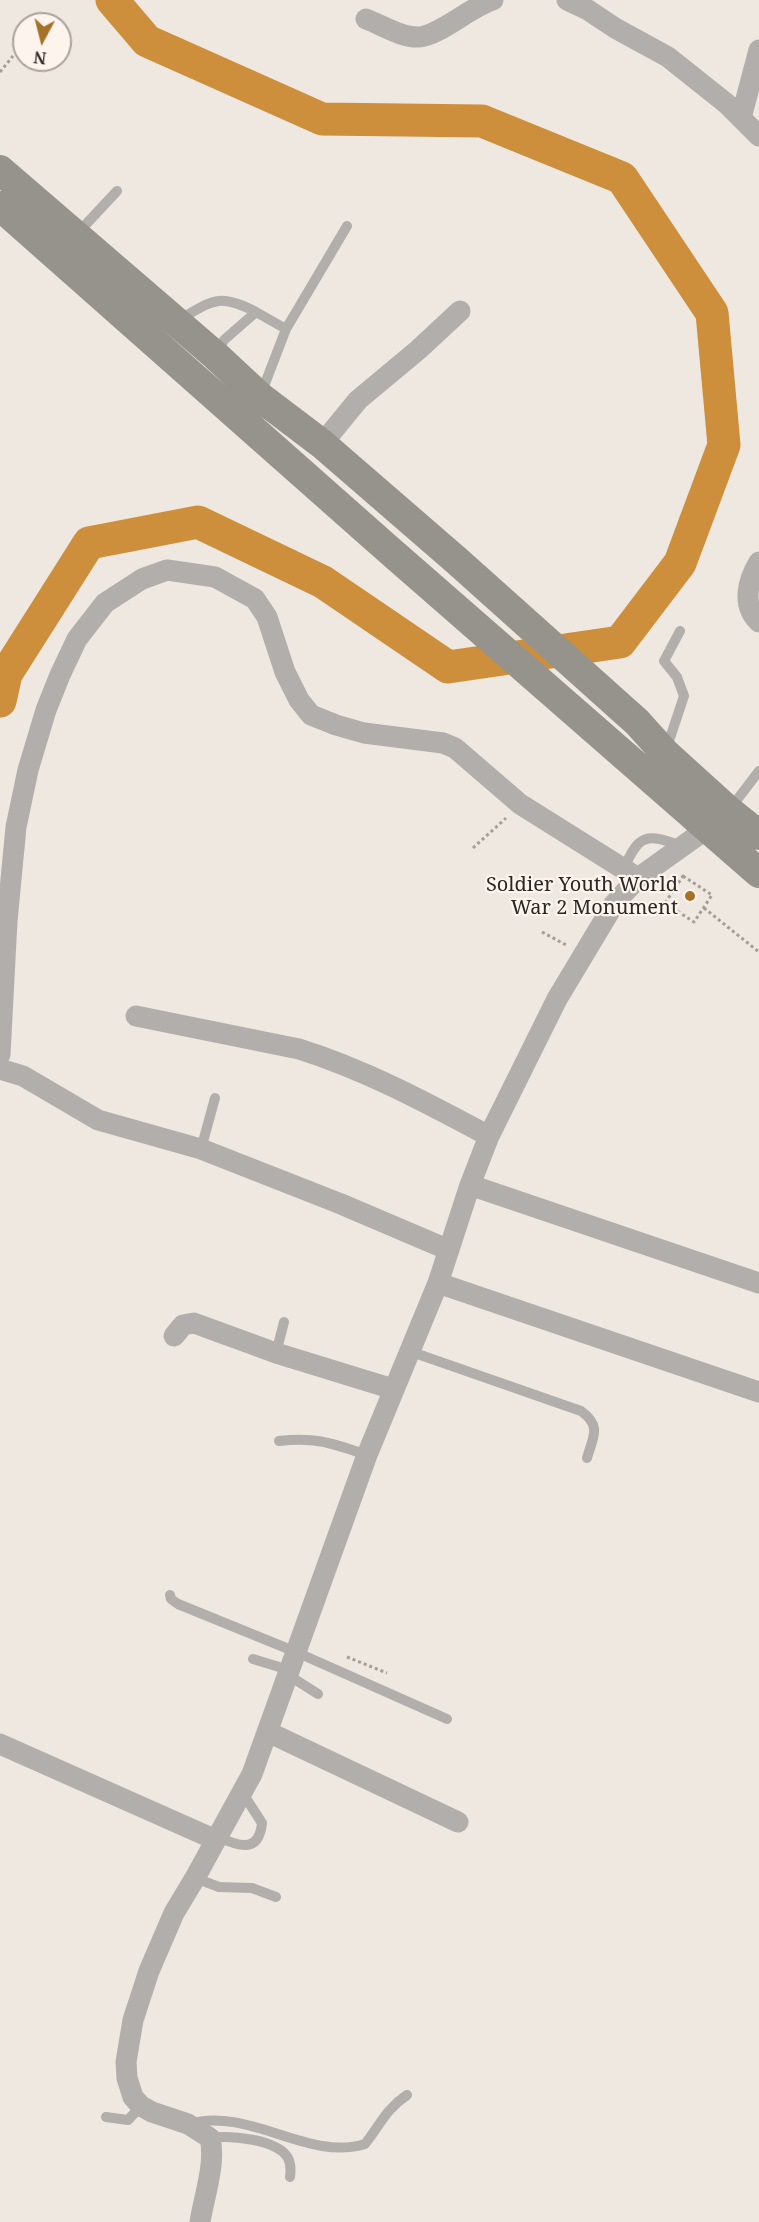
<!DOCTYPE html>
<style>
body{margin:0}
#map{position:relative;width:759px;height:2222px;overflow:hidden;background:#efe8e0;font-family:"Noto Serif",serif}
canvas{display:block}
.north{position:absolute;left:12px;top:12px;width:60px;height:60px;box-sizing:border-box;background:#fdf5ed;border:2px solid #a9a39d;border-radius:50%;rotate:187deg;font-size:16px;font-weight:700;line-height:24px;text-align:center;color:#2a2724}
.north::after{content:'';display:block;margin:auto;width:21px;height:27px;background:#a6722a;clip-path:polygon(50% 0,100% 100%,50% 72%,0 100%)}
</style>
<div id="map">
<canvas width="759" height="2222"></canvas>
<div class="north">N</div>
</div>
<script>
const context = document.querySelector('canvas').getContext('2d');
context.lineJoin = 'round';
function strokePath(path, color, width, dash) { context.strokeStyle = color; context.lineWidth = width; context.lineCap = dash ? 'butt' : 'round'; context.setLineDash(dash || []); context.stroke(path); }
function write(font, color, halo, rows, align = 'center') {
  context.font = font + ' "Noto Serif",serif'; context.lineWidth = 4.5; context.setLineDash([]); context.textBaseline = 'middle'; context.strokeStyle = halo; context.fillStyle = color; for (const [text, x, y, turn = 0] of rows) {
    context.save(); context.translate(x, y); context.rotate((+turn || 0) * Math.PI / 180); context.textAlign = isNaN(turn) ? turn : align; if (halo) context.strokeText(text, 0, 0); context.fillText(text, 0, 0); context.restore();
  }
}
strokePath(new Path2D(`
 M 0,701 L 6,674 L 89,543 L 198,522 L 323,582 L 448,667 L 620,642 L 680,563 L 724,445 L 712,313 L 622,178 L 482,121 L 322,119 L 147,41 L 112,0`), '#cd8f3b', 33);
strokePath(new Path2D(`
 M 0,72 L 13,56
 M 473,848 L 506,818
 M 683,876 L 712,895 L 694,922 L 665,903 Z
 M 663,883 L 673,890
 M 704,908 L 759,952
 M 542,932 L 568,946
 M 347,1657 L 387,1673`), '#a39e98', 3, [3, 3]);
strokePath(new Path2D(`
 M 76,235 L 117,191
 M 177,321 C 212,301 218,292 256,312
 M 216,355 L 224,340 L 256,312 L 286,329
 M 261,394 L 286,329 L 347,226
 M 666,750 L 684,696 L 677,677 L 664,661 L 680,631
 M 730,809 L 759,771
 M 624,869 C 638,834 647,833 681,846
 M 201,1149 L 215,1098
 M 409,1351 L 581,1411 C 602,1426 593,1437 587,1458
 M 276,1353 L 284,1322
 M 279,1441 C 317,1437 331,1443 367,1455
 M 170,1595 L 171,1599 L 178,1604 L 296,1652 L 447,1719
 M 253,1659 L 289,1670
 M 288,1675 L 318,1694
 M 218,1837 C 238,1846 259,1854 262,1823 L 242,1792
 M 195,1878 L 219,1887 L 252,1888 L 276,1897
 M 106,2117 L 128,2120 L 141,2106
 M 189,2124 C 248,2106 309,2162 365,2144 C 380,2125 386,2109 407,2095
 M 210,2138 C 230,2135 277,2139 288,2158 C 291,2164 291,2170 290,2177`), '#b2aeab', 10);
strokePath(new Path2D(`
 M 567,0 L 588,10 L 615,28 L 668,57 L 727,104 L 759,136
 M 366,19 C 382,25 402,38 419,37 C 439,36 470,7 493,0
 M 741,118 L 759,50
 M 322,444 L 358,400 L 418,350 L 460,311
 M 759,562 C 748,580 741,605 759,622
 M 136,1016 L 299,1049 C 366,1070 427,1103 489,1136
 M 0,1055 L 7,921 L 16,827 L 28,770 L 46,710 L 60,675 L 77,639 L 105,603 L 142,579 L 167,570 L 215,577 L 255,599 L 267,617 L 285,672 L 299,700 L 311,715 L 336,725 L 364,733 L 443,743 L 455,748 L 520,804 L 638,878
 M 0,1069 L 23,1076 L 98,1120 L 201,1149 L 341,1204 L 449,1250
 M 470,1185 L 759,1283
 M 438,1283 L 759,1392
 M 174,1336 L 183,1325 L 194,1323 L 276,1353 L 393,1389
 M 268,1732 L 458,1822
 M 0,1744 L 216,1840
 M 200,2222 C 204,2196 216,2164 210,2138 L 188,2124 L 152,2112 L 141,2106 L 133,2097 L 127,2078 L 126,2062 L 133,2020 L 149,1971 L 174,1913 L 195,1878 L 252,1774 L 367,1455 L 438,1283 L 470,1185 L 489,1136 L 557,999 L 614,904 L 638,878 L 708,828`), '#b2aeab', 21);
strokePath(new Path2D(`
 M 0,170 L 216,356 L 260,397 L 322,444 L 456,560 L 637,722 L 665,753 L 729,811 L 759,835
 M 0,206 L 389,550 L 759,873`), '#96928c', 30);
for (const [x, y, r, color] of [
 [690,896,6,"#a6722a"]
]) { const dot = new Path2D(); dot.arc(x, y, r, 0, 2 * Math.PI); context.fillStyle = color; context.fill(dot); strokePath(dot, '#fdf5ed', 2); }
write('20px', '#2a2724', '#fdf5ed', [
 ["Soldier Youth World",678,885],
 ["War 2 Monument",678,908]
], 'right');
</script>
